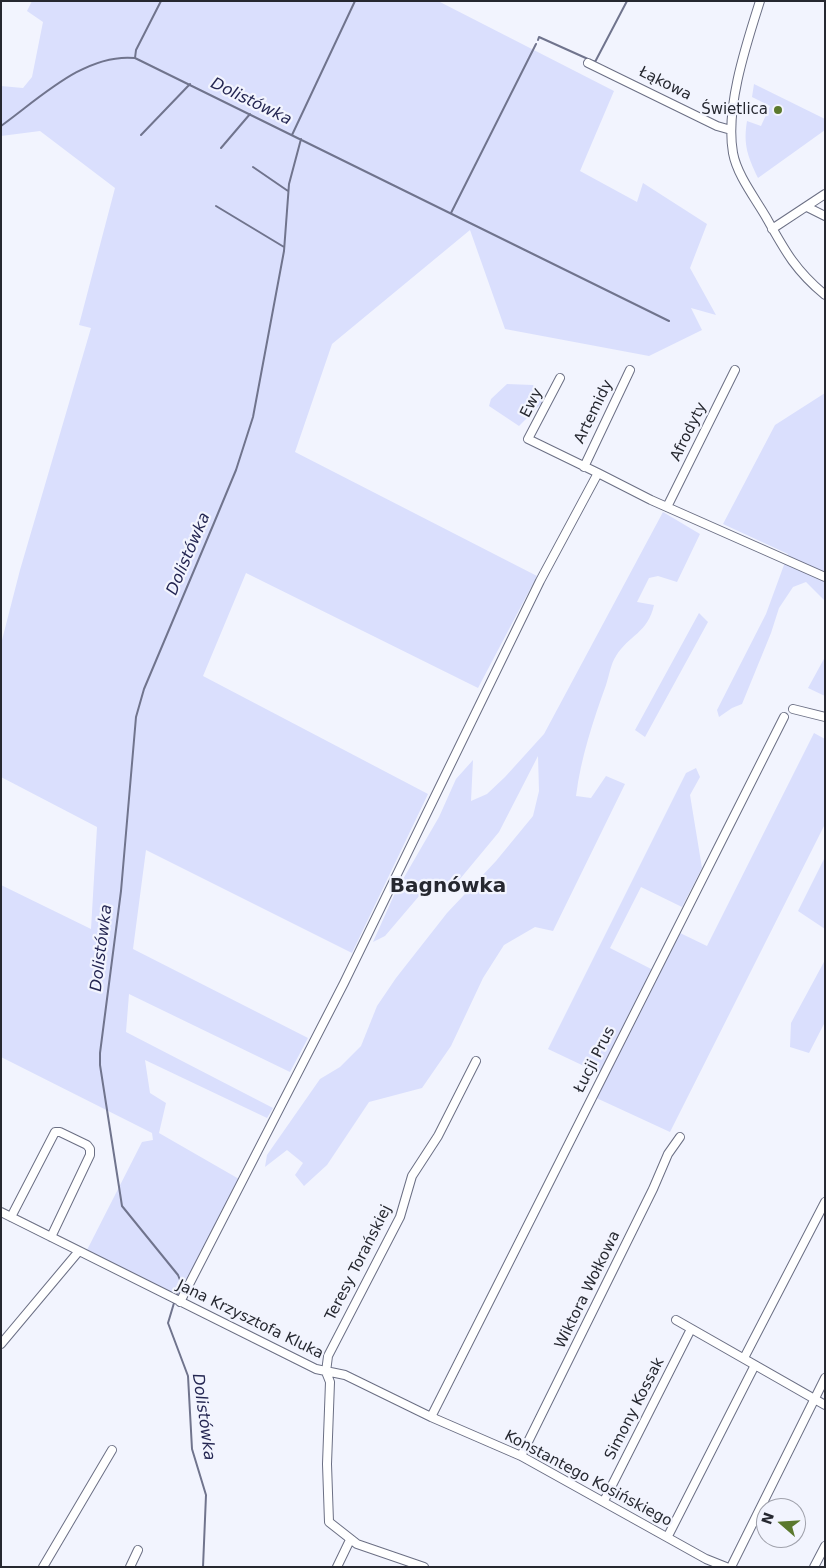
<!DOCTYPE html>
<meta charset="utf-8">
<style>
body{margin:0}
#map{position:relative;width:826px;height:1568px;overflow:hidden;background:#f2f4fe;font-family:"DejaVu Sans",sans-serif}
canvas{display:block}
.frame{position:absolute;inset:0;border:2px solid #262830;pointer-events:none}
.north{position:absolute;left:756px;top:1498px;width:50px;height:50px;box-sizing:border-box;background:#f2f4fe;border:1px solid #a0a2ac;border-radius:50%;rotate:289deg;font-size:14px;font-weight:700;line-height:20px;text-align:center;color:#262830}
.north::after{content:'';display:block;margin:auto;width:18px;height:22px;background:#5b792e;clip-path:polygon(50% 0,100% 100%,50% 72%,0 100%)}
</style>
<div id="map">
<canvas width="826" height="1568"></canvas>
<div class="frame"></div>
<div class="north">N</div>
</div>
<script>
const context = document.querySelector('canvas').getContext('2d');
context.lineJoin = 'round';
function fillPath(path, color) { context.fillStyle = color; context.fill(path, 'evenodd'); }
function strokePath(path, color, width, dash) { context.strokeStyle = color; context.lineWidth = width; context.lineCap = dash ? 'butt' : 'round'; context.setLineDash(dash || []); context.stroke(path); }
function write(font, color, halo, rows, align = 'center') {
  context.font = font + ' "DejaVu Sans",sans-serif'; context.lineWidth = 4.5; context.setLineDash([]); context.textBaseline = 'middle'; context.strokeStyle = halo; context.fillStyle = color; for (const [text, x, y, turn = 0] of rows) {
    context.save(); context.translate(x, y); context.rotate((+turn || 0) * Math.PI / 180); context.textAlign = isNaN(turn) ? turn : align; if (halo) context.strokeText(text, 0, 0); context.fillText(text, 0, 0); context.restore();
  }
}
fillPath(new Path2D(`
 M 32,1 L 438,1 L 614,91 L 580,171 L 637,202 L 643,183 L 707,224 L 690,268 L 716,315 L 691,308 L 702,330 L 649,356 L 505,329 L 470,230 L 332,344 L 295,452 L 537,576 L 478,688 L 246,573 L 203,676 L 428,794 L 352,953 L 146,850 L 133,949 L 308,1038 L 290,1072 L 129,994 L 126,1032 L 273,1108 L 267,1118 L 145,1060 L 150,1093 L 166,1103 L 159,1133 L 239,1179 L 181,1297 L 87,1250 L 142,1142 L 153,1140 L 152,1133 L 1,1057 L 1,885 L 91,929 L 97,827 L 1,777 L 1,644 L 20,570 L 91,328 L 79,325 L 115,188 L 40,131 L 1,136 L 1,86 L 23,88 L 32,77 L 43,22 L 27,11 Z
 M 754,84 L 825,119 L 825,130 L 758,178 C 748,157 743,145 747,121 L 761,126 L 770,106 L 752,97 Z
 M 507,384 L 533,385 L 544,401 L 519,426 L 489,406 L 491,399 Z
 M 825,393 L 825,601 L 806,582 L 793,587 L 779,608 L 771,633 L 742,704 L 732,708 L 719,717 L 717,710 L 766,614 L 788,554 L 723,524 L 775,425 Z
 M 663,512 L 700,534 L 677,582 L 658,576 L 649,578 L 637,602 L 654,605 C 648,633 629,635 616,656 C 611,663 609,676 606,685 C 593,721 581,757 576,796 L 591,798 L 606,776 L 625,784 L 553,931 L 535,927 L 504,945 L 483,978 L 451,1046 L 422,1088 L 369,1102 L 327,1165 L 304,1186 L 295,1175 L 303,1163 L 287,1150 L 265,1167 L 267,1155 L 320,1079 L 340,1067 L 361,1046 L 377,1006 L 396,978 L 447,913 L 496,861 L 533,816 L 539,791 L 538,756 L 499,832 L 450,891 L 431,882 L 385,936 L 373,942 L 395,893 L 439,817 L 456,779 L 473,760 L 471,801 L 487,794 L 505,777 L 544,734 Z
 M 699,613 L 708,622 L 645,737 L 635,730 Z
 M 825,657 L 825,696 L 808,688 Z
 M 814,733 L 825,739 L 825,824 L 670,1132 L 592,1096 L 603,1075 L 548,1049 L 686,773 L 696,768 L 700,777 L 690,795 L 702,868 L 682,907 L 641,887 L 610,948 L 659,973 L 680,933 L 707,946 Z
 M 825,857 L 825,929 L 798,911 Z
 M 825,960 L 825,1022 L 809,1053 L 790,1047 L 791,1023 Z`), '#dadffd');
strokePath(new Path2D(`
 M 538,40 L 539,37 L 588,59
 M 135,58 L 136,50 L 161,1
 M 593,61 L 595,62 L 627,1
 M 1,126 C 40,98 85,53 135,58 L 669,321
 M 141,135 L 190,84
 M 292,135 L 355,1
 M 221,148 L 250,114
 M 253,167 L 288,191
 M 216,206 L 284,247
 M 451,213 L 536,44
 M 177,1294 L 182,1285 L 178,1275 L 122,1206 L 100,1065 L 100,1053 L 121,891 L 136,717 L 144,689 L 214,523 L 236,470 L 253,417 L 284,251 L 289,184 L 301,139
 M 174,1303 L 168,1323 L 188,1376 L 192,1449 L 206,1495 L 203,1567`), '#70748d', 2);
const minor = new Path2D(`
 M 760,1 C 746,45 725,108 733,153 C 737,175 755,198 766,217 C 785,251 795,270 825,295
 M 588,63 L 717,126 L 731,130
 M 807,207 L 825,216
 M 772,229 L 825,194
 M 560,378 L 528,439 L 598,473
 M 584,467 L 630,370
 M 667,507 L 735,370
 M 793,709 L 825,717
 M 1,1212 L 316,1369 L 345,1375 L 431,1417 L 521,1456 L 706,1559 L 726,1567
 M 11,1217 L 55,1132 L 60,1132 L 87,1145 L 90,1149 L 90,1155 L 51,1237
 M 180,1302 L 344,983 L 540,581 L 598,473 L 651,500 L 825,577
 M 676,1320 L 825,1405
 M 1,1344 L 79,1251
 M 744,1358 L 825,1202
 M 431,1417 L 784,717
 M 521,1456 L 653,1189 L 668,1154 L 680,1137
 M 604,1501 L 691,1329
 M 668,1536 L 755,1365
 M 43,1567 L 112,1450
 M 130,1567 L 138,1550
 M 337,1567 L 350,1540
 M 424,1567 L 357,1544 L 329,1522 L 327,1464 L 330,1382 L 326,1372 L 328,1356 L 400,1217 L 412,1176 L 438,1136 L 476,1061
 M 731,1567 L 825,1378
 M 814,1567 L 825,1546`);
strokePath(minor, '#6b6f84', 10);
strokePath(minor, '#fff', 8);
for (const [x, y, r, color] of [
 [778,110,5,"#5b792e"]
]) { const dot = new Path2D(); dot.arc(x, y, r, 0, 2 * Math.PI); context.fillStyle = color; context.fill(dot); strokePath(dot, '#f2f4fe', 2); }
write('15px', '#262830', '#f2f4fe', [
 ["Łąkowa",665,84,27],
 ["Ewy",532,403,-63],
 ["Artemidy",594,412,-64],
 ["Afrodyty",689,432,-64],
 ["Łucji Prus",595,1060,-63],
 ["Teresy Torańskiej",359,1263,-63],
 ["Wiktora Wołkowa",588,1290,-64],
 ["Jana Krzysztofa Kluka",250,1320,26],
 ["Simony Kossak",635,1409,-63],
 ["Konstantego Kosińskiego",588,1479,28]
]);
write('15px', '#262830', '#f2f4fe', [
 ["Świetlica",768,110]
], 'right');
write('italic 16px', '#242652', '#f2f4fe', [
 ["Dolistówka",251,102,26],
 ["Dolistówka",189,554,-67],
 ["Dolistówka",102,948,-83],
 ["Dolistówka",203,1417,82]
]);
write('bold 20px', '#262830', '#f2f4fe', [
 ["Bagnówka",448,887]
]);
</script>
